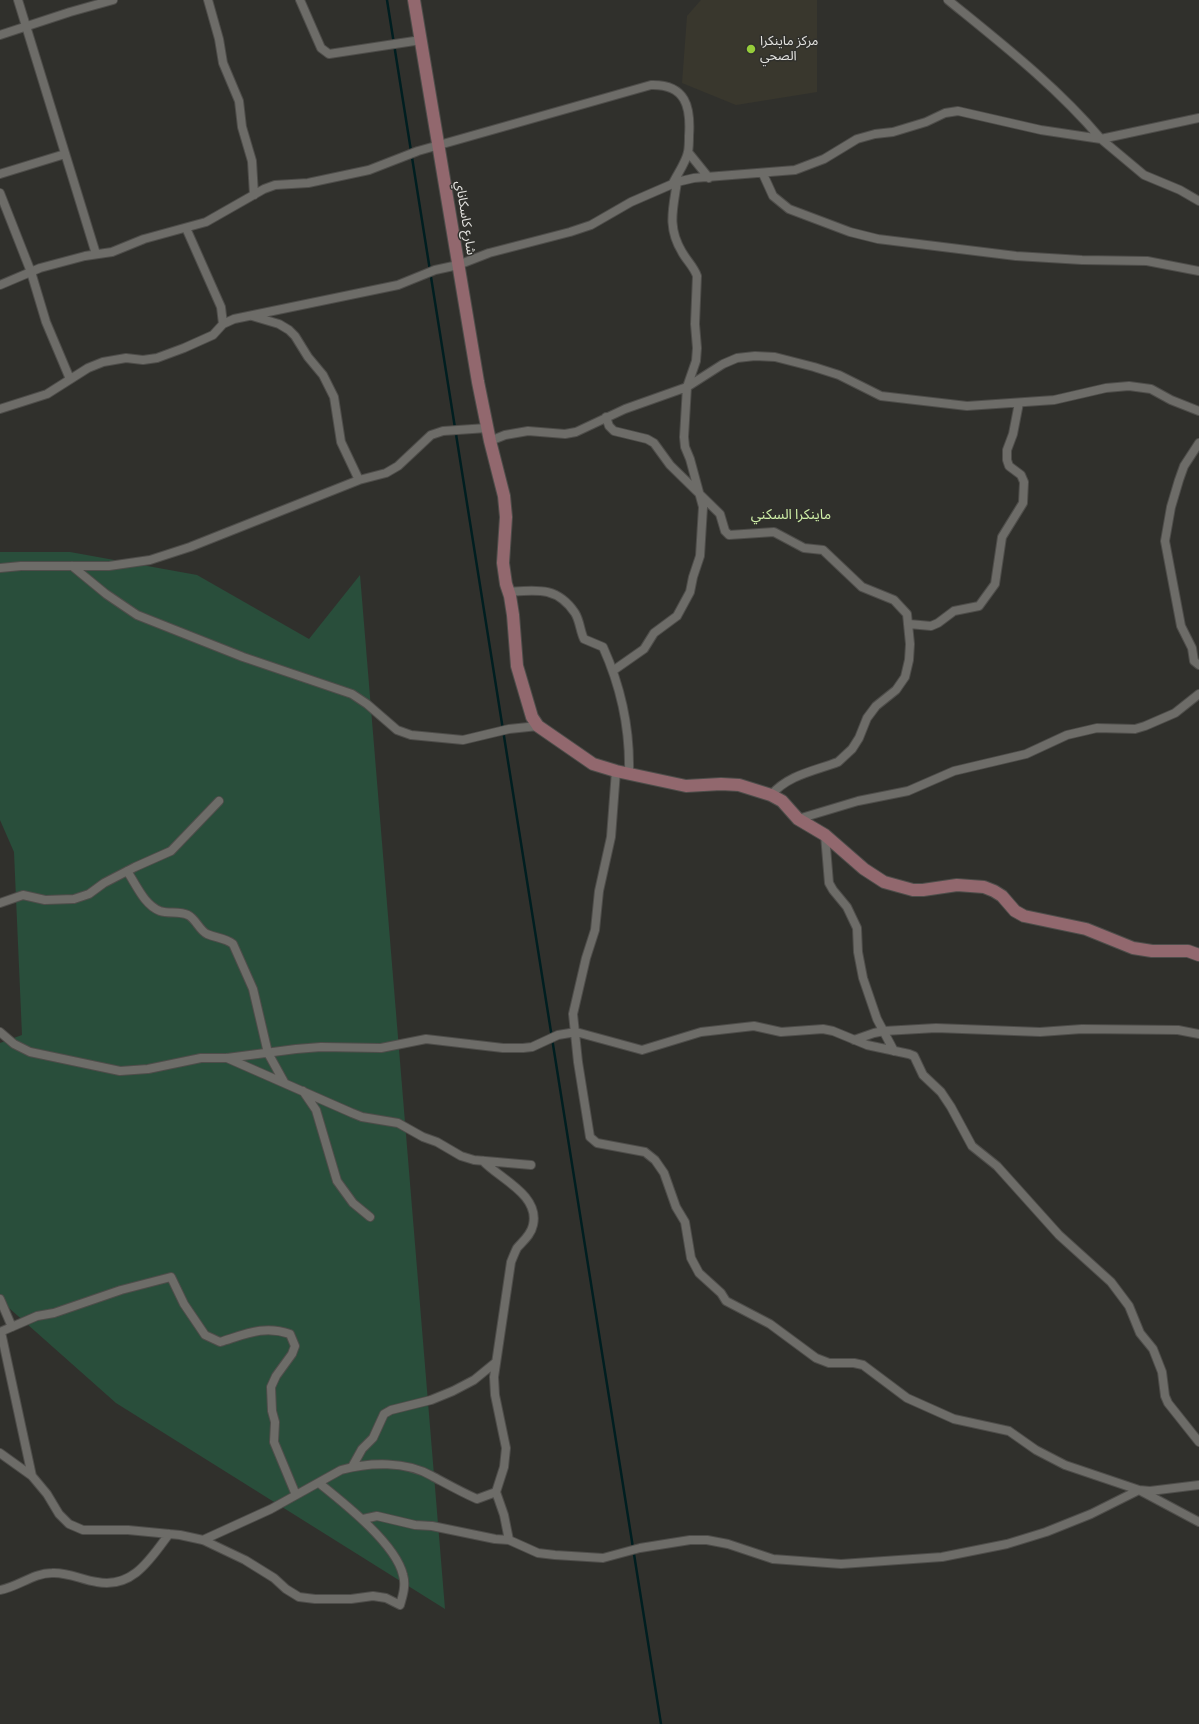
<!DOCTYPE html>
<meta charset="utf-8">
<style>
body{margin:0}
canvas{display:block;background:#30302c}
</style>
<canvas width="1199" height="1724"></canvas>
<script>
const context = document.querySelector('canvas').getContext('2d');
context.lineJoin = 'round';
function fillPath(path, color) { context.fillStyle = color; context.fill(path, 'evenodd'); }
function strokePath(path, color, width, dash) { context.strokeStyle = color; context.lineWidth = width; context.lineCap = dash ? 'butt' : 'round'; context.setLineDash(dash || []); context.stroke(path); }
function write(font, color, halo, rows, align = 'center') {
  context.font = font + ' "Archivo Narrow","Noto Sans Arabic",sans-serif'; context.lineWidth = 3; context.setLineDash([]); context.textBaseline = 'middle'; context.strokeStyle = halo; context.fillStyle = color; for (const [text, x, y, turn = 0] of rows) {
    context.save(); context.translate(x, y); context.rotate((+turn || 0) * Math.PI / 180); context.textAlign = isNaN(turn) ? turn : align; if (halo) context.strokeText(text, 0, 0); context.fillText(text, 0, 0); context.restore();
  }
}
fillPath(new Path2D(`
 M 701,0 L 817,0 L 817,92 L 736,105 L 682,83 L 687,16 Z`), '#39372d');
fillPath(new Path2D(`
 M 0,552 L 70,552 L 197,575 L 309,639 L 360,575 L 445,1609 L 116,1403 L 0,1300 L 0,1043 L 22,1035 L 14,852 L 0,820 Z`), '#294e3b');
strokePath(new Path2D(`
 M 387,0 L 661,1724`), '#001e20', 2.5);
const street = new Path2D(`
 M 18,0 L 96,254
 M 208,0 L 219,39 L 223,63 L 239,101 L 242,127 L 252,161 L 254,195
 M 300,0 L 321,48 L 329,54 L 421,40
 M 948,0 C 1002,44 1056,86 1101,139 L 1199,118
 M 0,35 L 70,12 L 113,0
 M 688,152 L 709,178
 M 0,174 L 65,154
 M 763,174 L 773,196 L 789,209 L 850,232 L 878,239 L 1016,256 L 1082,260 L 1147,261 L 1199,271
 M 0,193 L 31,272 L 46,322 L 70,379
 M 186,228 L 221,307 L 223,324
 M 0,285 L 40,268 L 85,256 L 112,252 L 144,239 L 206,222 L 264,189 L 275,185 L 308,183 L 369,170 L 418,151 L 651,85 C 686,84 691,107 689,136 C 689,141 689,147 688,152 C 686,162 678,173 673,183
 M 252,316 L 279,324 L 289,330 L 295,336 L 308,357 L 323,375 L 334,397 L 341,442 L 359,480
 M 0,409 L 47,394 L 88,368 L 103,362 L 126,358 L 143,360 L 157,358 L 184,348 L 213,335 L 223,324 L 234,319 L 398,285 L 435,270 L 458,265 L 489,253 L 570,232 L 591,225 L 631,202 L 677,182 L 694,178 L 795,170 L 824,159 L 857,139 L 875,134 L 893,132 L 926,122 L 945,113 L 958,111 L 1041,130 L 1101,139 L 1144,175 L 1180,190 L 1199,201
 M 606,417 L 609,426 L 614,431 L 647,439 L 654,443 L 670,465 L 720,514 L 725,531 L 729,535 L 774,532 L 804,548 L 823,550 L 862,587 L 894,600 L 907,614 L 910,644 L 909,660 L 905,677 L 896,690 L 876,706 L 867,718 L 859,738 L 852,749 L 838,762 C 814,771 788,775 771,795
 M 490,441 L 505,435 L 528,431 L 565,434 L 576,432 L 625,409 L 687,387 L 723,364 L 737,358 L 755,356 L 775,357 L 814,367 L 839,375 L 881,396 L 967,406 L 1054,400 L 1106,388 L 1129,386 L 1151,389 L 1171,400 L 1199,411
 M 1199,443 L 1184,466 L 1179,480 L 1171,507 L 1165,541 L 1181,626 L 1192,648 L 1194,661 L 1199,665
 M 72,566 L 106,594 L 137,615 L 243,657 L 352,694 L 367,704 L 397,730 L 411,735 L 463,740 L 509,729 L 538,726
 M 0,568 L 21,566 L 109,566 L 150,560 L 190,547 L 359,480 L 386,473 L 398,466 L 431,435 L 443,431 L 487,428
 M 508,592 C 536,590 557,586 575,613 C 580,621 580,631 584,639 L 603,647 C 621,687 630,729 629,772
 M 909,624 L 931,626 L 938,623 L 954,611 L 979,606 L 995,584 L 1002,537 L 1023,503 L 1024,482 L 1021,475 L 1009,466 L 1007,460 L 1007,450 L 1013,434 L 1019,403
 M 614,670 L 644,649 L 654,633 L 677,616 L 690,592 L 693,577 L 700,556 L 703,507 L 690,459 L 685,447 L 684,437 L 687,387 L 696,361 L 697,348 L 695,324 L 697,276 C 694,267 687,261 682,252 C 667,227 673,209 677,182
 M 616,771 L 611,837 L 599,891 L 595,930 L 586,958 L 573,1014 L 578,1062 L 590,1137 L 597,1143 L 645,1152 L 655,1160 L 664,1173 L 676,1207 L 685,1222 L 691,1258 L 699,1273 L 721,1293 L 726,1301 L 770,1324 L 816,1358 L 829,1363 L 854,1363 L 863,1365 L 907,1398 L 954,1419 L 1009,1431 L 1036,1450 L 1065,1465 L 1139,1490 L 1150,1491 L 1199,1485
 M 798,819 L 858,801 L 908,791 L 954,771 L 1026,754 L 1067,735 L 1097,728 L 1135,729 L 1145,726 L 1175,713 L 1199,694
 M 825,835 L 829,883 L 833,890 L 847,907 L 857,928 L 858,952 L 863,978 L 877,1019 L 894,1051
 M 127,871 C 136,884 144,905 160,911 C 169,914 179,911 188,915 C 196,919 199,930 207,934 C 216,938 225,938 233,944 L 253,989 L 268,1053 L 284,1082
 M 0,903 L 23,895 L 45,900 L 74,899 L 89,894 L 104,883 L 135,867 L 171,851 L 219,801
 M 0,1032 L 14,1044 L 30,1052 L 120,1071 L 148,1069 L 201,1058 L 227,1058 L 296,1049 L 321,1047 L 381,1048 L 426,1039 L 503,1048 L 523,1048 L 532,1047 L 558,1035 L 576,1032 L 642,1050 L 701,1032 L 754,1026 L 781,1032 L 823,1029 L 833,1031 L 867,1045 L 909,1054 L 914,1056 L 923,1075 L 941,1092 L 951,1107 L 972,1146 L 997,1166 L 1059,1235 L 1111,1282 L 1129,1306 L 1140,1333 L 1153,1349 L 1162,1372 L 1165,1396 L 1168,1403 L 1199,1442
 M 854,1040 L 874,1033 L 884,1031 L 936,1028 L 1040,1032 L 1082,1029 L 1178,1030 L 1199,1034
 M 227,1058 L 352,1113 L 362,1117 L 398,1123 L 423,1137 L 437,1142 L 461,1156 L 474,1160 L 531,1165
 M 303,1091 L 316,1110 L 337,1181 L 353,1203 L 370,1217
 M 0,1299 L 12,1327
 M 0,1332 L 37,1316 L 54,1313 L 121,1290 L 171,1277 L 184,1304 L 205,1335 L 220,1342 C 246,1334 264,1325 290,1334 L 295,1346 L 292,1354 L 276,1376 L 271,1387 L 272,1411 L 275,1422 L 274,1442 L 296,1495
 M 1,1332 L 32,1476
 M 0,1453 L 32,1476 L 47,1494 L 59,1514 L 69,1524 L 83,1530 L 128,1530 L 180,1535 L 203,1540 L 245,1560 L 274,1578 L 286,1589 L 299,1597 L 315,1599 L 351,1599 L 373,1596 L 386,1598 L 400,1605 C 403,1595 406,1585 403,1575 C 396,1544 344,1503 319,1483
 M 352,1467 L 362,1449 L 373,1438 L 384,1414 L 391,1410 L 431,1400 L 453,1391 L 474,1380 L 496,1362
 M 496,1492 L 504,1515 L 509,1540
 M 363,1519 L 377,1516 L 415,1525 L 432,1526 L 495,1539 L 509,1540 L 538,1553 L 555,1555 L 603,1558 L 640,1548 L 690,1540 L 707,1540 L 728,1544 L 773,1559 L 841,1564 L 942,1557 L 1007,1544 L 1046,1532 L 1091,1514 L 1139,1490 L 1199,1522
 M 203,1540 L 271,1509 L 341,1470 C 370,1462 406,1461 432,1476 C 447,1484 461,1492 477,1499 L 496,1492 L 504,1467 L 506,1448 L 495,1395 L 494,1377 L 511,1262 C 513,1257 515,1252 517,1248 C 523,1241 531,1235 533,1225 C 540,1195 500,1179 483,1161
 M 0,1590 C 18,1587 33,1573 52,1573 C 68,1572 82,1580 97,1582 C 133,1589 151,1558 169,1534`);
const secondary = new Path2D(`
 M 414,0 L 478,382 L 490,441 L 504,496 L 506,517 L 503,563 L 506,584 L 510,596 L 513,615 L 517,666 L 532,717 L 538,726 L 593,764 L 616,771 L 686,786 L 721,784 L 739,785 L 771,795 L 782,801 L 798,819 L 825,835 L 864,869 L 884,882 L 913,890 L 923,890 L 957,885 L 984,887 L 994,891 L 1002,896 L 1015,911 L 1024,916 L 1086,929 L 1133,948 L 1152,951 L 1188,951 L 1199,955`);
strokePath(street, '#4e4d4a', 10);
strokePath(secondary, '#4e4d4a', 14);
strokePath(street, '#6d6c68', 8);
strokePath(secondary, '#92686e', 12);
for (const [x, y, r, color] of [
 [751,49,5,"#96cc3a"]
]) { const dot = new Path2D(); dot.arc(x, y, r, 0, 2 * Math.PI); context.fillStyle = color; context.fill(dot); strokePath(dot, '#30302c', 1.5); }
write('13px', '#e6e5e2', '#30302c', [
 ["مركز ماينكرا",760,42],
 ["الصحي",760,57]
], 'left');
write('13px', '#e6e5e2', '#30302c', [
 ["شارع كاسكاناي",465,218,81]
]);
write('14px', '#d0f0a8', '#30302c', [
 ["ماينكرا السكني",791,515]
]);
</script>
